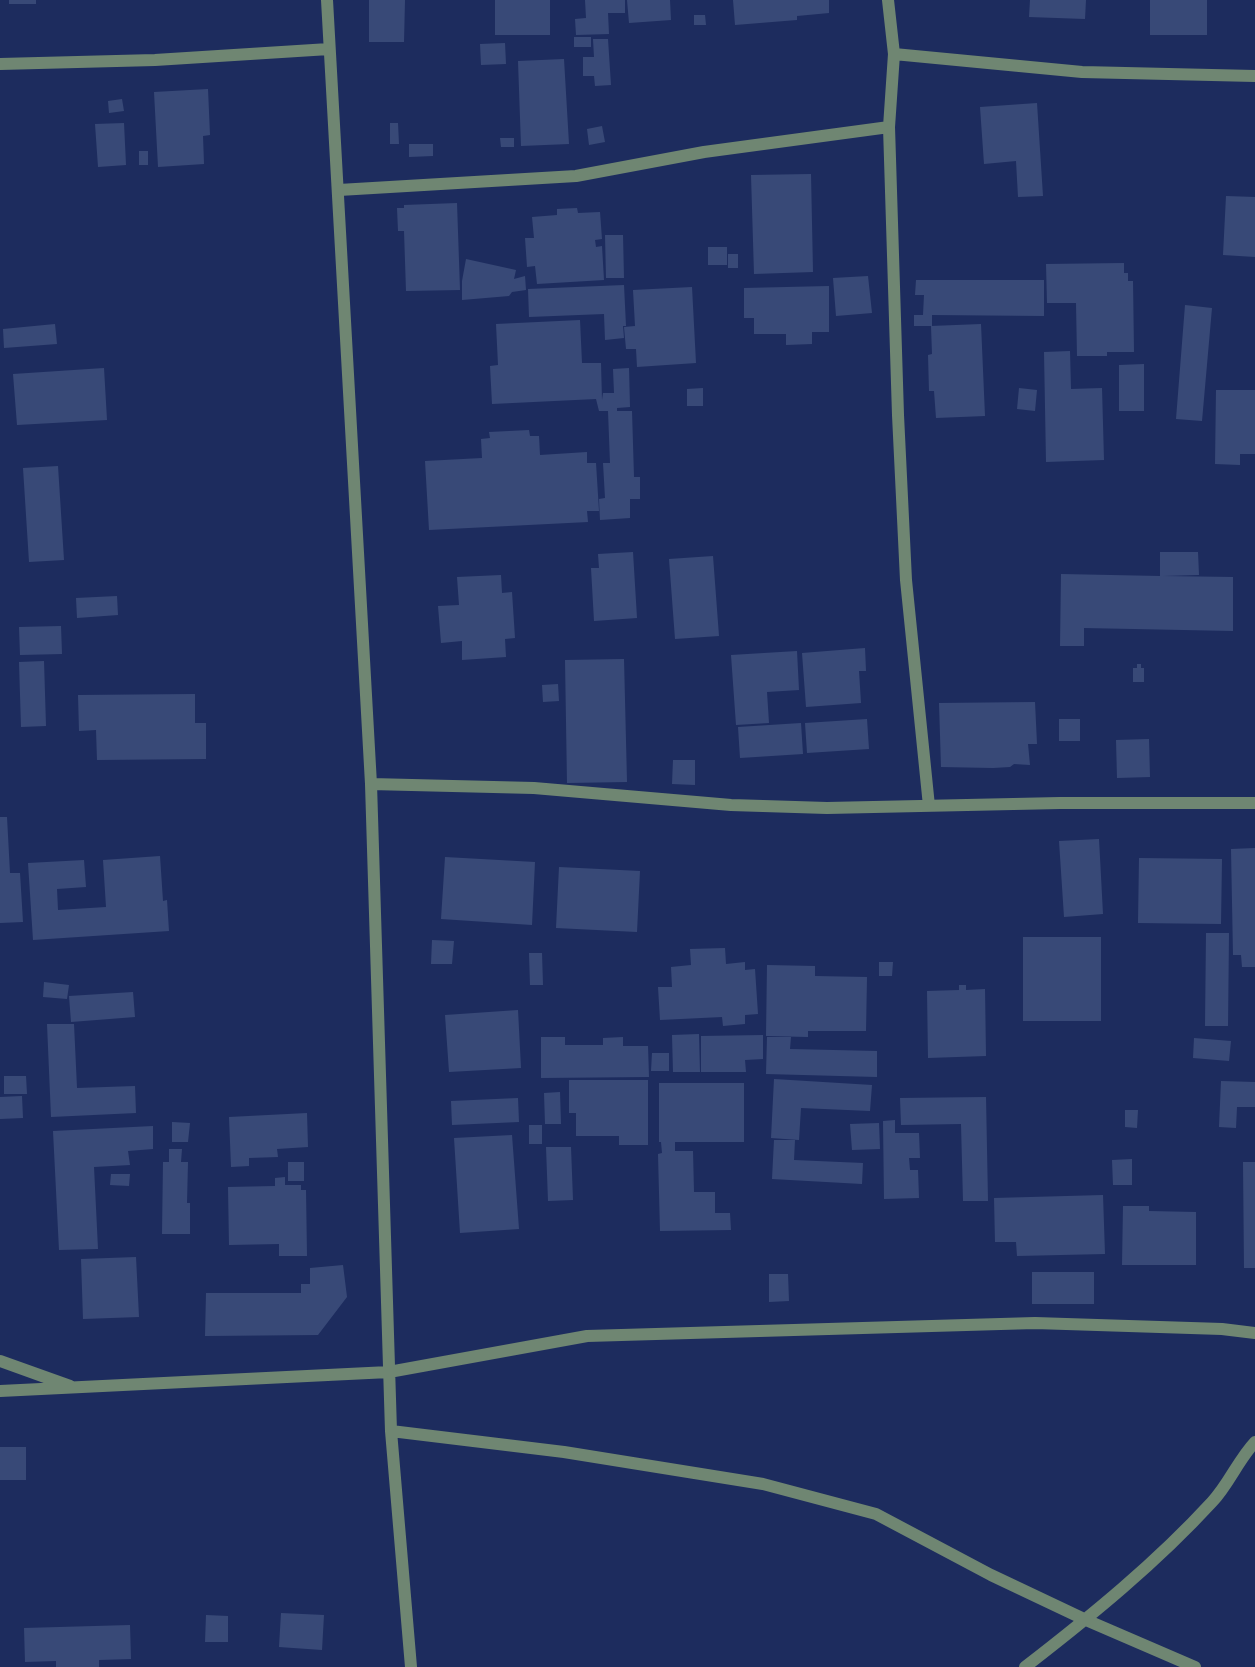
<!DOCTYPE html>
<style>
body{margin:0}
canvas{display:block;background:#1d2c5e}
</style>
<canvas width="1255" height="1667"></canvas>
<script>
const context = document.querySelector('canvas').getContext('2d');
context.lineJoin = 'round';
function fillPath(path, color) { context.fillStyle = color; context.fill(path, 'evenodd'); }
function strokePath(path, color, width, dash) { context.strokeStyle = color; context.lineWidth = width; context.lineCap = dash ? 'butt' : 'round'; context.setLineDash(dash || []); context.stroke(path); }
fillPath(new Path2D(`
 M 9,0 L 36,0 L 36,4 L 9,4 Z
 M 369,0 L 405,0 L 404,42 L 369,42 Z
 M 495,0 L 550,0 L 550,35 L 495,35 Z
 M 585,0 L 625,0 L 625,13 L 608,13 L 609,34 L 576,35 L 575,19 L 586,18 Z
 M 627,0 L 670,0 L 671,20 L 629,23 Z
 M 733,0 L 829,0 L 829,13 L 797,16 L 797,20 L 735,25 Z
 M 1030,0 L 1086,0 L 1085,19 L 1029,17 Z
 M 1150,0 L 1207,0 L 1207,35 L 1150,35 Z
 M 694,15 L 705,15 L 706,25 L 694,25 Z
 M 574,37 L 591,37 L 591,47 L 574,47 Z
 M 593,39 L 608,39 L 611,85 L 595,86 L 594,76 L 583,76 L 583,57 L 594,57 Z
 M 505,43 L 506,64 L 481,65 L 480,44 Z
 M 564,59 L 569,144 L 521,146 L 518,61 Z
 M 208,89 L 210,135 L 203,136 L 204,164 L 158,167 L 154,92 Z
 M 122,99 L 124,111 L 109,113 L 108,101 Z
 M 1037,103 L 1043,196 L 1018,197 L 1016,161 L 984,164 L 980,107 Z
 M 124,123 L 126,165 L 98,167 L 95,124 Z
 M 390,123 L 398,123 L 399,144 L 390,144 Z
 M 602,126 L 605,142 L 589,145 L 587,129 Z
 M 500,138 L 514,138 L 514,147 L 501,147 Z
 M 409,144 L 433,144 L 433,156 L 409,157 Z
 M 139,151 L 148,151 L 148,165 L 139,165 Z
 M 811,174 L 813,272 L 754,274 L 751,175 Z
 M 1226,196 L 1255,197 L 1255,257 L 1223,255 Z
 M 457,203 L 460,290 L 406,291 L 404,231 L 398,231 L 397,208 L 404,208 L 404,205 Z
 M 577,208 L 578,213 L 600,212 L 602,239 L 595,240 L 596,247 L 602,246 L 604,280 L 537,284 L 535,266 L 527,267 L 525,238 L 534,238 L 532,217 L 557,215 L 557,209 Z
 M 605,235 L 623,235 L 624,278 L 606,278 Z
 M 708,247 L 727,247 L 727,265 L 708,265 Z
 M 728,254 L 738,254 L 738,268 L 728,268 Z
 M 466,259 L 516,270 L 514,279 L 525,276 L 526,290 L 512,292 L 509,296 L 462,300 L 462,281 Z
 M 1124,263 L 1124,273 L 1128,273 L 1128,281 L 1133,281 L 1134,352 L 1107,352 L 1107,356 L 1077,356 L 1076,303 L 1047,303 L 1046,264 Z
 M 868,276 L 872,313 L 836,316 L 833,278 Z
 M 916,280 L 1044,280 L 1044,316 L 932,315 L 932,326 L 914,326 L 914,315 L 923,315 L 924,295 L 915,295 Z
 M 624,285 L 626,326 L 623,326 L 624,338 L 605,340 L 604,314 L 529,317 L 528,289 Z
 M 829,286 L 829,332 L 812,332 L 812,344 L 786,345 L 786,334 L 754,334 L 754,318 L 744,318 L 744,288 Z
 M 692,287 L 696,363 L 637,367 L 636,349 L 626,349 L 624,327 L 635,326 L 633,290 Z
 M 1185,305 L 1212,308 L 1202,421 L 1176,419 Z
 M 580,320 L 582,363 L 601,363 L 602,400 L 603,393 L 614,393 L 613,369 L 629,368 L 630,407 L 617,408 L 617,411 L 632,411 L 634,477 L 640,477 L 640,499 L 630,499 L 630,518 L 600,520 L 599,499 L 605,498 L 603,463 L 610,463 L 608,411 L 599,411 L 596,399 L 492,404 L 490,366 L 498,365 L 496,324 Z
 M 55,324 L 57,344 L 4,348 L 3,329 Z
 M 981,324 L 985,416 L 936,418 L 934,391 L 929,391 L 928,355 L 932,354 L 931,326 Z
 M 1070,351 L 1071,389 L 1102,388 L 1104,460 L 1046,462 L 1044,352 Z
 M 1144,364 L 1144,411 L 1119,411 L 1119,365 Z
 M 104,368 L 107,420 L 17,425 L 13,374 Z
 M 703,388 L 703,406 L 687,406 L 687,389 Z
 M 1019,388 L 1037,390 L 1035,411 L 1017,409 Z
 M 1216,390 L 1255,390 L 1255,454 L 1240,454 L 1240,465 L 1215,464 Z
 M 529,430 L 530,436 L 539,436 L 540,455 L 587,452 L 587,463 L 596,463 L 599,511 L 587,511 L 588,522 L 429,530 L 425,461 L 482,458 L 481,439 L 490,438 L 489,432 Z
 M 58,466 L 64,560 L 29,562 L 23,468 Z
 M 633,552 L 637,618 L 594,621 L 591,568 L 599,568 L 598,554 Z
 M 1160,552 L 1198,552 L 1199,575 L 1163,576 L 1233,577 L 1233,631 L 1084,628 L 1084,646 L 1060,646 L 1061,574 L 1160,576 Z
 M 713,556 L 719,636 L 675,639 L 669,559 Z
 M 501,575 L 502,593 L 512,592 L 515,638 L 505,639 L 506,657 L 462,660 L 462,641 L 441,643 L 438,606 L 459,605 L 457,577 Z
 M 117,596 L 118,615 L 77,618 L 76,598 Z
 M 61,626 L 62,654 L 20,655 L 19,627 Z
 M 865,648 L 866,671 L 859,671 L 861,703 L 806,707 L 802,653 Z
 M 797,651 L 799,690 L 767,692 L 769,723 L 736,725 L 731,655 Z
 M 624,659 L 627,782 L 567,783 L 565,660 Z
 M 44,661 L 46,726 L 21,727 L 19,662 Z
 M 1137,664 L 1141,664 L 1141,668 L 1144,668 L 1144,682 L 1133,682 L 1133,668 L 1137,668 Z
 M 558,684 L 559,701 L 543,702 L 542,685 Z
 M 195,694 L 195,723 L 206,723 L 206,759 L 97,760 L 96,730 L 79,731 L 78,695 Z
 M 1035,702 L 1037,744 L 1028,744 L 1030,765 L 1014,764 L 1010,767 L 993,768 L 941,767 L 939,703 Z
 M 867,719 L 869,749 L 807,753 L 805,723 Z
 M 1059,719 L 1080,719 L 1080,741 L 1059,741 Z
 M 801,723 L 803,754 L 740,758 L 738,727 Z
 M 1149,739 L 1150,777 L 1117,778 L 1116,740 Z
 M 673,760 L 695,760 L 695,785 L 672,784 Z
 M 0,817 L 7,817 L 10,873 L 20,873 L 23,922 L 0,923 Z
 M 1099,839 L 1103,914 L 1064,917 L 1059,841 Z
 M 1255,848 L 1255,967 L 1242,967 L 1241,955 L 1233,955 L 1231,849 Z
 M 160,856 L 163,901 L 167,900 L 169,931 L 33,940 L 28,863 L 84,860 L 86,887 L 57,889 L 58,910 L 106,907 L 103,860 Z
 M 445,857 L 535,862 L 532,925 L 441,919 Z
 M 1139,858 L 1222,859 L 1221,924 L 1138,923 Z
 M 559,867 L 640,871 L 637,932 L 556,928 Z
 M 1206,933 L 1229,933 L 1228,1026 L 1205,1026 Z
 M 1023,937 L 1101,937 L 1101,1021 L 1023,1021 Z
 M 432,940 L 454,941 L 452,964 L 431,964 Z
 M 725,948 L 726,964 L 745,962 L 745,970 L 755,969 L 758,1014 L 745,1015 L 745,1024 L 723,1026 L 722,1017 L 660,1020 L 658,987 L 672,987 L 671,967 L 691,965 L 690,949 Z
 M 529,953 L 542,953 L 543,985 L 530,985 Z
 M 879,962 L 893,962 L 892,976 L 879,976 Z
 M 767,965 L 815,966 L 815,976 L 867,977 L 866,1031 L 808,1031 L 808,1037 L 766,1036 Z
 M 44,982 L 69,985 L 67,999 L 43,997 Z
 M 959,985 L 966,985 L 966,990 L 985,989 L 986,1056 L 928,1058 L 927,991 L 959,990 Z
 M 133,992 L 135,1017 L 71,1022 L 69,996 Z
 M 518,1010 L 521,1068 L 449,1072 L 445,1015 Z
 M 47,1024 L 74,1024 L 77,1088 L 135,1086 L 136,1113 L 51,1117 Z
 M 699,1034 L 700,1072 L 673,1072 L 672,1035 Z
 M 763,1035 L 763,1059 L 745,1060 L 746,1072 L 701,1072 L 701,1036 Z
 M 541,1037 L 565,1037 L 565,1045 L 603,1045 L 603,1038 L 623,1037 L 623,1046 L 648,1046 L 649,1077 L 541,1078 Z
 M 767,1037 L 791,1037 L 790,1049 L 877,1051 L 877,1077 L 766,1074 Z
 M 1194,1038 L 1231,1041 L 1229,1061 L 1193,1058 Z
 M 652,1053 L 669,1053 L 669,1071 L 651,1071 Z
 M 4,1076 L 26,1076 L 27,1094 L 4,1094 Z
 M 774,1079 L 872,1085 L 870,1111 L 801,1108 L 799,1140 L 771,1138 Z
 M 569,1080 L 648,1080 L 648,1145 L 619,1145 L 619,1136 L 576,1136 L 576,1113 L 569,1113 Z
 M 1221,1081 L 1255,1082 L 1255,1107 L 1237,1107 L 1236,1128 L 1219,1127 Z
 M 659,1083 L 744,1083 L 744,1142 L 675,1142 L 675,1151 L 693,1151 L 694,1192 L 715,1192 L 715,1213 L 730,1213 L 731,1230 L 660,1231 L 658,1154 L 662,1153 L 661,1142 L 659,1142 Z
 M 560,1092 L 561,1124 L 545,1124 L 544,1093 Z
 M 22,1096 L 23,1118 L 0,1119 L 0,1097 Z
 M 986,1097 L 988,1201 L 963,1201 L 961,1124 L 901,1125 L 900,1098 Z
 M 518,1098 L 519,1122 L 452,1125 L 451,1101 Z
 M 1125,1110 L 1138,1110 L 1137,1128 L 1125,1127 Z
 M 307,1113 L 308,1147 L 277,1149 L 278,1157 L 249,1158 L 249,1166 L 231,1167 L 229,1117 Z
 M 895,1120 L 895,1133 L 919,1133 L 920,1158 L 909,1158 L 910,1170 L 918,1170 L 919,1198 L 884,1199 L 883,1121 Z
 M 172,1122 L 190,1123 L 188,1142 L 172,1142 Z
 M 879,1123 L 880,1149 L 852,1150 L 850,1124 Z
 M 529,1125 L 542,1125 L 542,1144 L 529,1144 Z
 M 153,1126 L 153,1149 L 128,1151 L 130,1165 L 94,1167 L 98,1249 L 59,1250 L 53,1131 Z
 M 512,1135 L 519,1229 L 460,1233 L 454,1138 Z
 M 774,1140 L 795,1140 L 794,1160 L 863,1163 L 862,1184 L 772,1179 Z
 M 546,1147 L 571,1147 L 573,1200 L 548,1201 Z
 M 169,1149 L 182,1149 L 181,1162 L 188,1162 L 187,1203 L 190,1203 L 190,1234 L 162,1234 L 163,1162 L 169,1162 Z
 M 1132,1159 L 1132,1185 L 1113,1185 L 1112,1160 Z
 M 288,1162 L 304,1162 L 304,1181 L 288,1181 Z
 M 1243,1162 L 1255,1162 L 1255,1268 L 1244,1268 Z
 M 111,1174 L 130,1174 L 129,1186 L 110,1185 Z
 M 285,1177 L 285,1185 L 301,1185 L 301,1190 L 306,1190 L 307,1256 L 279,1256 L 279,1244 L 229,1245 L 228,1187 L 275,1186 L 275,1178 Z
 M 1103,1195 L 1105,1254 L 1017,1256 L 1016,1242 L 995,1242 L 994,1198 Z
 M 1123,1206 L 1149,1206 L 1149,1211 L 1196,1212 L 1196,1265 L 1122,1265 Z
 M 136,1257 L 139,1317 L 83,1319 L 81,1259 Z
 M 343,1265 L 347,1297 L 318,1335 L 205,1336 L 206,1293 L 301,1293 L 301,1284 L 310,1284 L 310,1268 Z
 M 1032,1272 L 1094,1272 L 1094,1304 L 1032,1304 Z
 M 769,1274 L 788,1274 L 789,1301 L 769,1302 Z
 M 0,1447 L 26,1447 L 26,1480 L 0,1480 Z
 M 281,1613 L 324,1615 L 322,1650 L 279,1647 Z
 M 206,1615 L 228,1616 L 228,1642 L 205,1642 Z
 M 130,1625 L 131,1659 L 99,1660 L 99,1667 L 56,1667 L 56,1661 L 25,1662 L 24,1628 Z`), '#384977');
strokePath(new Path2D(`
 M 327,0 L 371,784 L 391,1431 L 411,1667
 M 888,0 L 894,54 L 889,127 L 898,415 L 906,580 L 929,806
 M 894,54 L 1082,72 L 1255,76
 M 0,64 L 155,60 L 329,49
 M 339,190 L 576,176 L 704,152 L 889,127
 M 371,784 L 534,788 L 731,805 L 827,808 L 1060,803 L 1255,803
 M 0,1361 L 70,1386
 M 0,1391 L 389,1372 L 587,1336 L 1035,1323 L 1222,1329 L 1255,1333
 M 391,1431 L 564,1452 L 763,1484 L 876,1514 L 991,1575 L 1086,1620 L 1195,1667
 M 1025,1667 C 1091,1616 1156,1563 1212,1502 C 1229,1484 1238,1460 1255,1442`), '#6f8672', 12);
</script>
